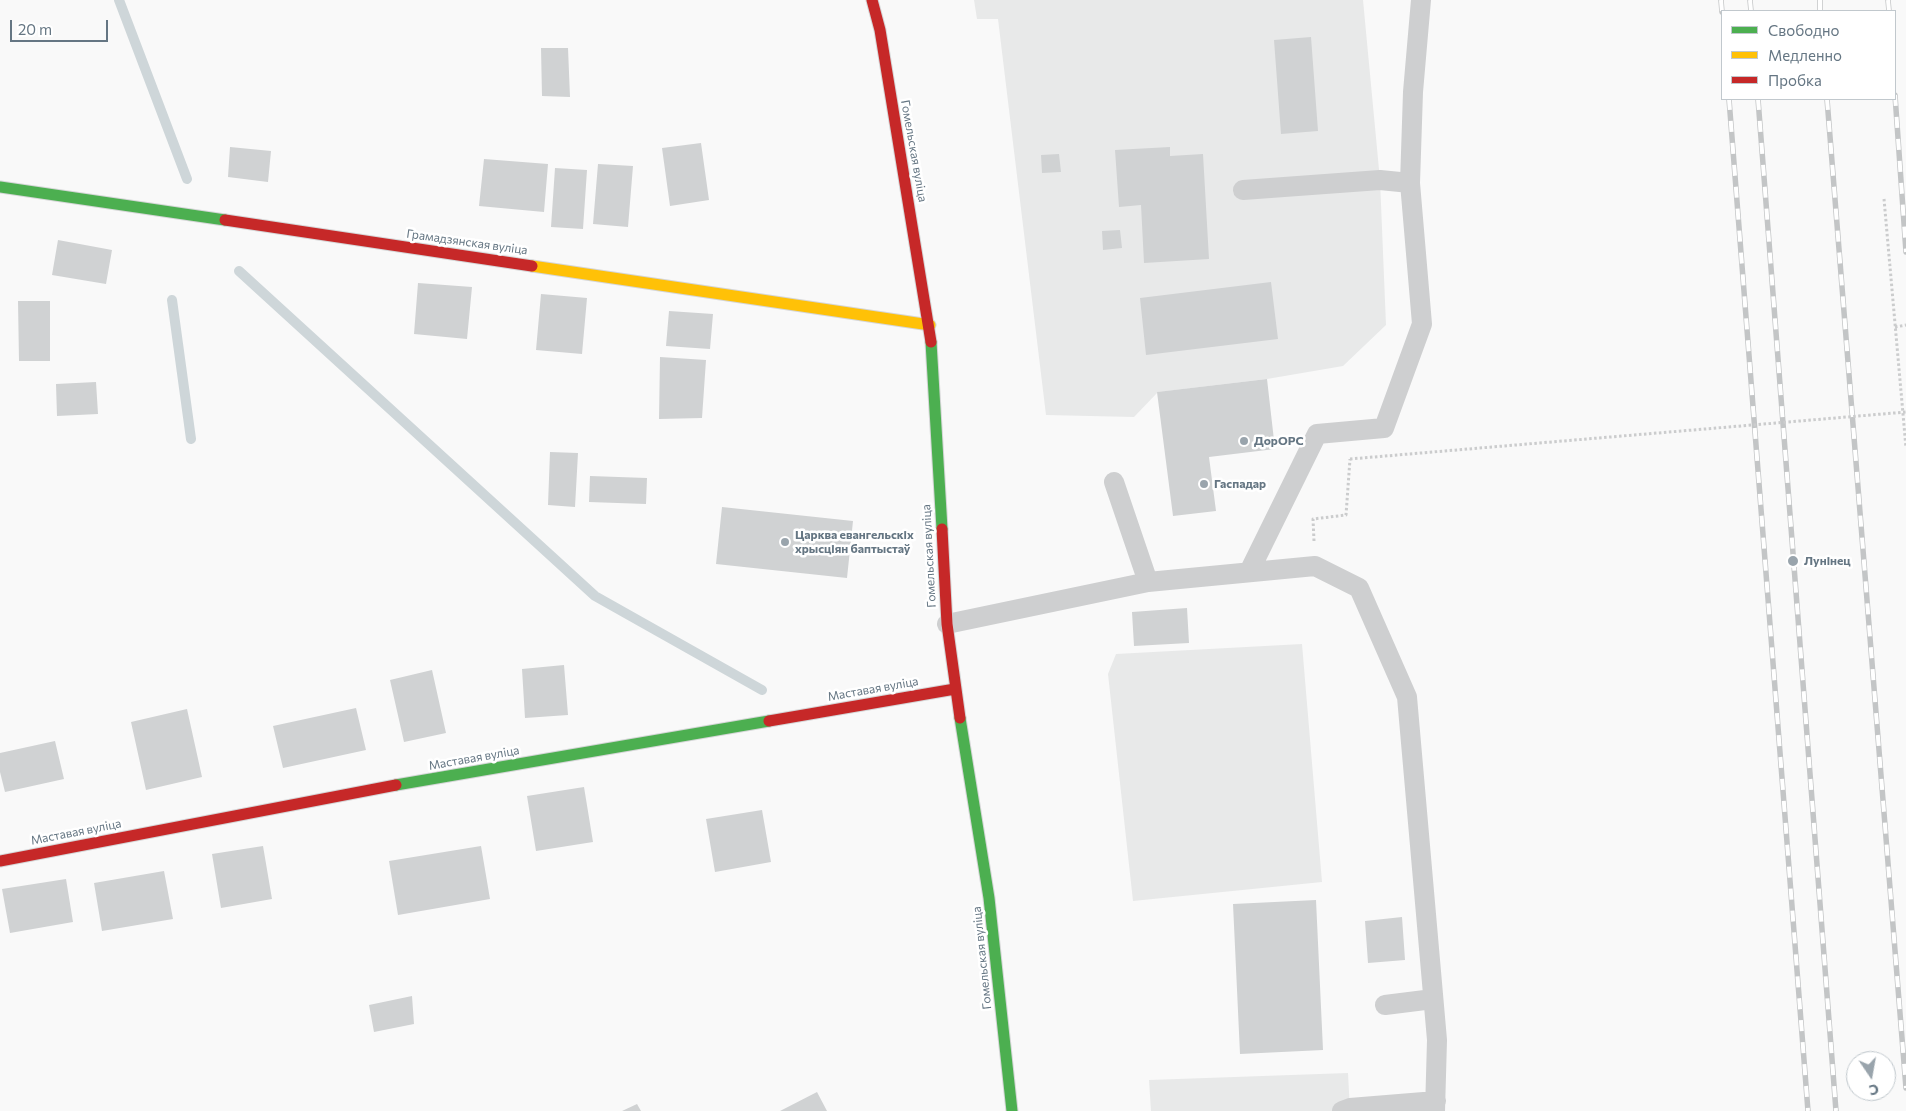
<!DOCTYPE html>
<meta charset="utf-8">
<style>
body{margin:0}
#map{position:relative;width:1906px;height:1111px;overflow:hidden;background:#f9f9f9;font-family:Commissioner,sans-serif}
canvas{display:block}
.legend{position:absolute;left:1721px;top:10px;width:175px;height:90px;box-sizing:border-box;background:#fff;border:1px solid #c1c8cd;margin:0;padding:6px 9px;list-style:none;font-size:15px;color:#657683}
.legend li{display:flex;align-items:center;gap:10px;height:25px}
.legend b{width:25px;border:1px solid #c1c8cd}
.north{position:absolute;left:1846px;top:1051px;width:50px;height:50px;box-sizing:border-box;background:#fff;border:1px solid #c1c8cd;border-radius:50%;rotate:168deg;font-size:14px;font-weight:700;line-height:20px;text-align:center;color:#657683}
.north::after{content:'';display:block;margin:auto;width:18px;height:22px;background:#99a4ac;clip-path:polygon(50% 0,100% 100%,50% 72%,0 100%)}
.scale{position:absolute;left:10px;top:20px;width:98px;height:22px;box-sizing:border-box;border:2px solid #657683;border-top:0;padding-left:6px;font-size:15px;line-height:18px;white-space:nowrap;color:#657683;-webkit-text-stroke:4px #fff;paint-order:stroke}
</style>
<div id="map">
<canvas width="1906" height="1111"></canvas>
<ul class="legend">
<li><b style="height:6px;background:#4caf50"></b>Свободно</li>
<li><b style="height:6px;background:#ffc107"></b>Медленно</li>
<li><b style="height:6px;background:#c62828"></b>Пробка</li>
</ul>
<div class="north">С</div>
<div class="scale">20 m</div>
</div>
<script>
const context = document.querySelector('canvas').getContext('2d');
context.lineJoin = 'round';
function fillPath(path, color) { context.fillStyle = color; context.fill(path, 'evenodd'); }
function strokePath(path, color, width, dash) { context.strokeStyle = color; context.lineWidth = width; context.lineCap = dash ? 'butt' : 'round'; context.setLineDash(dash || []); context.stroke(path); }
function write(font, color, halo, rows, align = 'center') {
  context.font = font + ' Commissioner,sans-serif'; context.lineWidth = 5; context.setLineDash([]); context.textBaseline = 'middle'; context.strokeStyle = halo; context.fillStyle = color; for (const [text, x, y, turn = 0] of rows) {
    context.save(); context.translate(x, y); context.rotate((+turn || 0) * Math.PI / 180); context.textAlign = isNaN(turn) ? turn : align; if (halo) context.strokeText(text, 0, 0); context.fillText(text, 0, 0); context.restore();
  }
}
fillPath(new Path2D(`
 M 974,0 L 1363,0 L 1380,180 L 1386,325 L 1343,366 L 1267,379 L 1158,392 L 1134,417 L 1046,415 L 998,19 L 977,19 Z
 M 1302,644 L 1322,882 L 1133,901 L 1108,674 L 1116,654 Z
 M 1348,1073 L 1350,1111 L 1151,1111 L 1149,1080 Z`), '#e8e9e9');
strokePath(new Path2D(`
 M 119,0 L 187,179
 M 239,271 L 595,596 L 762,690
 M 172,300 L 191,439`), '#ced6d9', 10);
fillPath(new Path2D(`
 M 1311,37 L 1318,131 L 1281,134 L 1274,40 Z
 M 541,48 L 568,48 L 570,97 L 542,96 Z
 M 701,143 L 709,200 L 670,206 L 662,148 Z
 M 230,147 L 271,151 L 268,182 L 228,177 Z
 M 1170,147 L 1170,156 L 1203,154 L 1209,259 L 1144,263 L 1141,205 L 1119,207 L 1115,150 Z
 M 1059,154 L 1061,172 L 1042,173 L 1041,155 Z
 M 484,159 L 548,164 L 544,212 L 479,206 Z
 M 598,164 L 633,166 L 628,227 L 593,224 Z
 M 555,168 L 587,170 L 583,229 L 551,227 Z
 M 1120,230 L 1122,248 L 1103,250 L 1102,231 Z
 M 58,240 L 112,250 L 106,284 L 52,275 Z
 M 1271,282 L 1278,339 L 1146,355 L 1140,298 Z
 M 418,283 L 472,287 L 467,339 L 414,334 Z
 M 541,294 L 587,298 L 582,354 L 536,350 Z
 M 18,301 L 50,301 L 50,361 L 19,361 Z
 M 669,311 L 713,314 L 710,349 L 666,346 Z
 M 660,357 L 706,360 L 702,418 L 659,419 Z
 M 1267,379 L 1275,449 L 1209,457 L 1216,511 L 1173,516 L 1157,392 Z
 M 96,382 L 98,414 L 57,416 L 56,384 Z
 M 550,452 L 578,453 L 575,507 L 548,505 Z
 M 590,476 L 647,478 L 646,504 L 589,502 Z
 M 722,507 L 853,521 L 847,578 L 716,564 Z
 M 1187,608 L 1189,643 L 1134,646 L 1132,612 Z
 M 564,665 L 568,715 L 525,718 L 522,669 Z
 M 432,670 L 446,733 L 404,742 L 390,680 Z
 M 356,708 L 366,750 L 283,768 L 273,726 Z
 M 187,709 L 202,777 L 146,790 L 131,722 Z
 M 55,741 L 64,779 L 5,792 L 0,772 L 0,753 Z
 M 584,787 L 593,842 L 536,851 L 527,796 Z
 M 762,810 L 771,862 L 715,872 L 706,819 Z
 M 263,846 L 272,899 L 221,908 L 212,854 Z
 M 481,846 L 490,899 L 398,915 L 389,861 Z
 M 164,871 L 173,919 L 102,931 L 94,883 Z
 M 66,879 L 73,922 L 10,933 L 2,889 Z
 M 1316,900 L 1323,1050 L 1240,1054 L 1233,904 Z
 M 1402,917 L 1405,960 L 1368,963 L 1365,921 Z
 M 412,996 L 414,1024 L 374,1032 L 369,1005 Z
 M 817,1092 L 827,1111 L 780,1111 Z
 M 637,1104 L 641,1111 L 622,1111 Z`), '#d0d2d3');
const fast = new Path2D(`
 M 0,187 L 225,220
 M 931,342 L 942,529
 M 960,718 L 989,898 L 1012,1111
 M 396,785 L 769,721`);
const slow = new Path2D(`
 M 532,266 L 930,325`);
const jam = new Path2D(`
 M 872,0 L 880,30 L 931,342
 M 225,220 L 532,266
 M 942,529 L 947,624 L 960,718
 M 769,721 L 955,689
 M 0,861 L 396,785`);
strokePath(fast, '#d5d6d7', 13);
strokePath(slow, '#d5d6d7', 13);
strokePath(jam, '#d5d6d7', 13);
strokePath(new Path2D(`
 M 1884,199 L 1906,448
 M 1895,327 L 1906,325
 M 1314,541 L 1313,519 L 1346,515 L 1350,459`), '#cbcccd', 3, [2.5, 2.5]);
strokePath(new Path2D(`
 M 1410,183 L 1413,92 L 1421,0
 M 1243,190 L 1380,180 L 1410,183 L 1422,324 L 1384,428 L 1317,434 L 1249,572
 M 1114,482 L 1148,582
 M 947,624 L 1148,582 L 1315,566 L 1359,588 L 1407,697 L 1437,1040 L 1435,1111
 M 1385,1005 L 1433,999
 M 1342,1111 L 1350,1108 L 1436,1101`), '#cecfd0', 20);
strokePath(fast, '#4caf50', 11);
strokePath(slow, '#ffc107', 11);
strokePath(jam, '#c62828', 11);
const rail = new Path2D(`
 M 1721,0 L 1722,12
 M 1750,0 L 1751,11
 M 1820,0 L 1820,11
 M 1888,0 L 1889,11
 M 1895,95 L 1906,252
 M 1729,99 L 1808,1111
 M 1758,99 L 1836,1111
 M 1827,99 L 1906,1088`);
strokePath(rail, '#c3c5c6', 5.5);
strokePath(rail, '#fff', 4, [11]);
strokePath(new Path2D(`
 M 1350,459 L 1906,412`), '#cbcccd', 3, [2.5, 2.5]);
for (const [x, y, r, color] of [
 [1244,441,5,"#99a4ac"],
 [1204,484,5,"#99a4ac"],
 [785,542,5,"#99a4ac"],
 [1793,561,6,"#99a4ac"]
]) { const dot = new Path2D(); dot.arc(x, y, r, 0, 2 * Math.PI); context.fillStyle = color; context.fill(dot); strokePath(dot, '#fff', 2); }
write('12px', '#657683', '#fff', [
 ["Гомельская вуліца",914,151,80],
 ["Грамадзянская вуліца",467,242,8],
 ["Гомельская вуліца",929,556,-93],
 ["Маставая вуліца",873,689,-10],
 ["Маставая вуліца",474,758,-10],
 ["Маставая вуліца",76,832,-11],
 ["Гомельская вуліца",982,958,-96]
]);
write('bold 12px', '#657683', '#fff', [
 ["ДорОРС",1254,441],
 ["Гаспадар",1214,484],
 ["Царква евангельскіх",795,535],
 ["хрысціян баптыстаў",795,549],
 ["Лунінец",1804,561]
], 'left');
</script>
